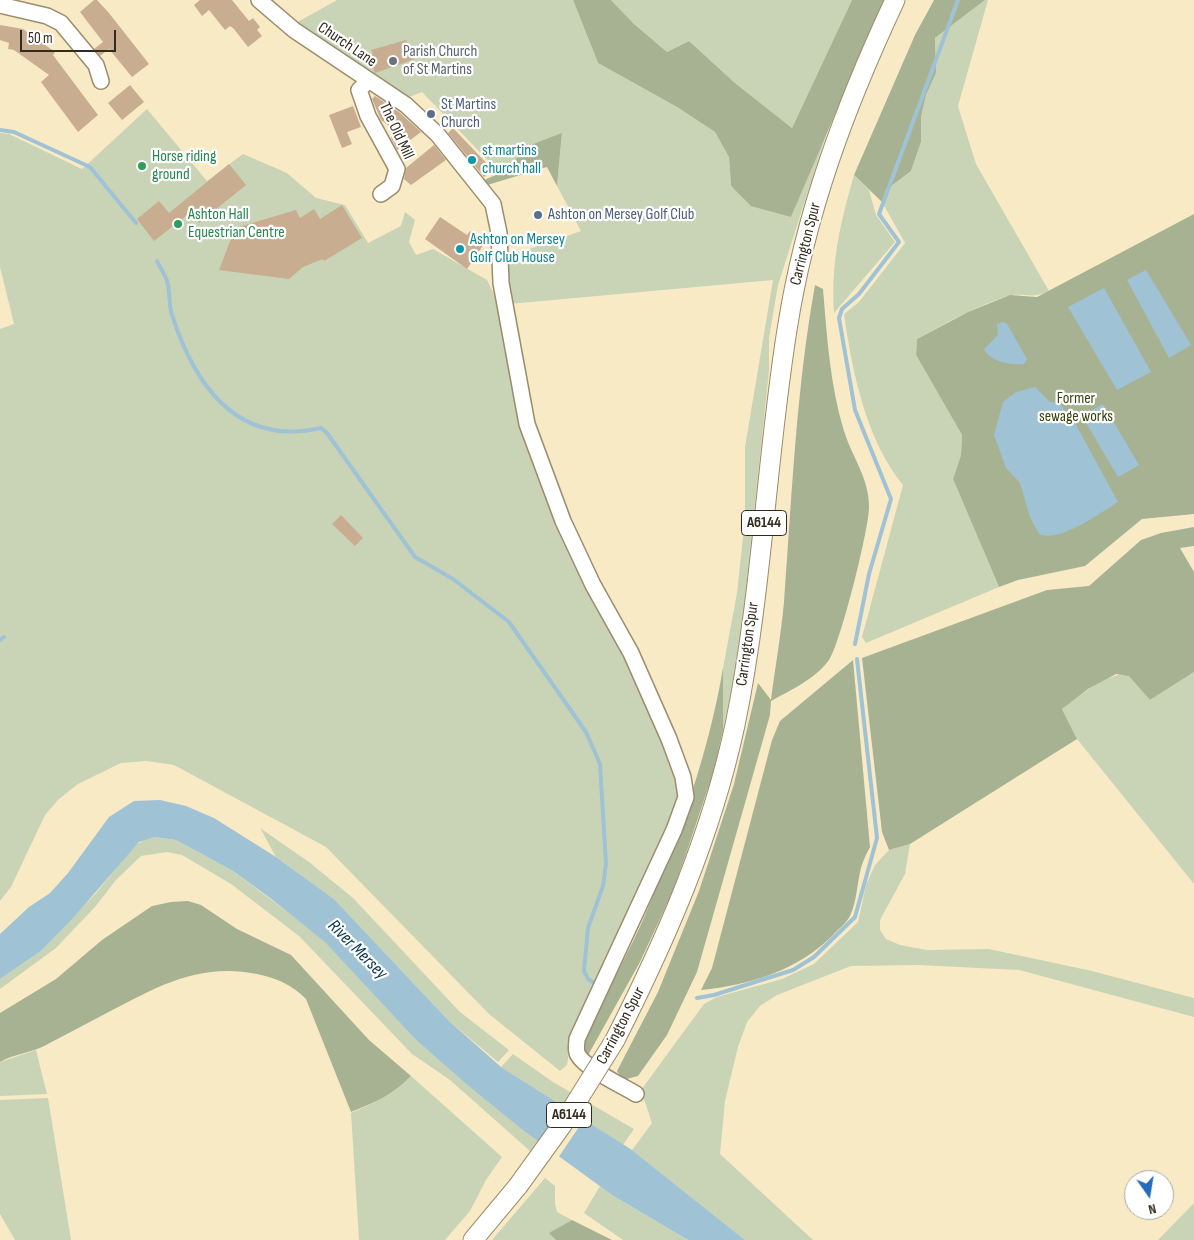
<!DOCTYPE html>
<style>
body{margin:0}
#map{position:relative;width:1194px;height:1240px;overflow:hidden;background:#f9eac6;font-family:"Sofia Sans Condensed",sans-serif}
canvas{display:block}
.north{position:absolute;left:1124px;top:1170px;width:50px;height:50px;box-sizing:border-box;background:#fff;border:1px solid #adaaa5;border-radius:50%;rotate:167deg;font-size:14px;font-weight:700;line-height:20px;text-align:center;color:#312b1d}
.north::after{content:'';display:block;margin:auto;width:18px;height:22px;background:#246bbb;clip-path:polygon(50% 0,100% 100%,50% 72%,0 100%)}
.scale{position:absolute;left:20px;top:30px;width:96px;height:22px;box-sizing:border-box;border:2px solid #312b1d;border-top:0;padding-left:6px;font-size:15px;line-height:18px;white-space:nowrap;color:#312b1d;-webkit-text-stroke:4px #fff;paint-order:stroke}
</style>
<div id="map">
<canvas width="1194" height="1240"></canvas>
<div class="north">N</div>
<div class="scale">50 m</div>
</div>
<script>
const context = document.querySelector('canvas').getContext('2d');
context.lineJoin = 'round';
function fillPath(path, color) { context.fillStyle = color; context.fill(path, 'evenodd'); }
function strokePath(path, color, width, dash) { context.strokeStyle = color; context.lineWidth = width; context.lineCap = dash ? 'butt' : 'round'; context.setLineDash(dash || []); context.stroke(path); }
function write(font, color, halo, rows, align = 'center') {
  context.font = font + ' "Sofia Sans Condensed",sans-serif'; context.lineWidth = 4.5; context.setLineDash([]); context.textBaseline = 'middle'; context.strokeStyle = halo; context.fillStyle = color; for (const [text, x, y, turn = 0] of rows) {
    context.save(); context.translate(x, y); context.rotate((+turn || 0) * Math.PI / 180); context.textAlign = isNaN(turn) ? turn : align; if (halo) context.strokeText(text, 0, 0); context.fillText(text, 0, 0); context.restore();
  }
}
fillPath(new Path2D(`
 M 337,0 L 573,0 L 598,63 L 677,107 L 715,132 L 729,156 L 731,187 L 791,217 L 828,129 L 778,285 L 769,338 L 769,371 L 739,656 L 723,730 L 723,668 L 737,593 L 745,518 L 745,447 L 773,280 L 509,304 L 504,258 L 581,231 L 557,186 L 562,134 L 533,144 L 500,173 L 422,92 L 409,97 L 371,78 L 296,23 Z
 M 611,0 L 852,0 L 792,128 L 735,83 L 689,41 L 667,52 L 634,24 Z
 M 985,0 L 988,0 L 958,106 L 976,164 L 1049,291 C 1031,300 1023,292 1008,296 C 976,306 946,323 917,339 L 916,355 L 962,435 L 961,455 L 953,479 L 999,587 L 866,643 L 862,637 L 903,485 C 866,440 852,371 844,314 L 859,302 L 905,243 L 882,202 L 886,190 L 911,171 L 921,142 L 921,117 L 926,95 L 936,73 L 935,38 Z
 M 147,109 L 207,181 L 243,154 L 287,173 L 316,198 L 345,205 L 368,243 L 401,226 L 405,212 L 415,220 L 409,242 L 416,255 L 433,249 L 487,280 L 496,298 L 526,429 L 626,653 L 678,777 L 680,800 L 572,1036 L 567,1065 L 560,1071 L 489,1014 L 326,847 L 174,765 L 146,761 L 121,763 L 78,784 L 59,799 L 45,815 L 11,887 L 0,901 L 0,329 L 14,324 L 0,267 L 0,133 L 9,134 L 82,169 Z
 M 854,175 L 869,190 L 876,215 L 895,242 L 834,313 C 831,260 840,225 854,175 Z
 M 1194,672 L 1194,884 L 1077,739 L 1062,709 C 1075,699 1113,667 1130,676 C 1137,681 1144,693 1150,700 Z
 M 260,828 L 309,862 L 353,898 L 460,1012 L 509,1050 L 498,1062 L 449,1021 L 334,899 L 276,857 Z
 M 154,837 L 176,840 L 233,871 L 298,920 L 325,941 L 416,1040 L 465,1083 L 538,1140 L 530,1151 L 450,1080 L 412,1054 L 299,936 L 231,884 L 182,855 L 167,852 L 141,856 L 116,880 L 95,907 L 56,948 L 0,989 L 0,979 L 41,951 L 97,892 L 134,846 L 146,839 Z
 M 910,844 L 905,874 L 880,920 L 880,930 L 886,939 L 900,945 L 927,950 L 989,949 L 1092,971 L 1194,998 L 1194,1017 L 1019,970 L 918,965 L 851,966 L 777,995 L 760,1006 L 747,1022 L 738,1047 L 725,1101 L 720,1154 L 813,1240 L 745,1240 L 632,1150 L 652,1123 L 641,1090 L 704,1004 L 717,997 L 782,979 L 814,964 L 858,922 L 866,885 L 875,865 L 889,850 Z
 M 36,1050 L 47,1094 L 0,1096 L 0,1062 Z
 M 513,1054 L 553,1082 L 634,1129 L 623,1145 L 501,1067 Z
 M 411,1076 L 502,1157 L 486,1180 L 470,1211 L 445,1240 L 359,1240 L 351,1113 C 374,1103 394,1094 411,1076 Z
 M 48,1098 L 71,1240 L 15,1240 L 0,1214 L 0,1100 Z
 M 545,1178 L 555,1186 L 555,1204 L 557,1212 L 572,1220 L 550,1233 L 556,1240 L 492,1240 Z
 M 600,1186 L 612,1195 L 688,1240 L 623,1240 L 584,1213 Z
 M 1194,1203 L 1194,1240 L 1158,1240 Z`), '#c9d4b7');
fillPath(new Path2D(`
 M 573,0 L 611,0 L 634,24 L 667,52 L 689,41 L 735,83 L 792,128 L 852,0 L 884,0 L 791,217 L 751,206 L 731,186 L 729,157 L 715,132 L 677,107 L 598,63 Z
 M 934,0 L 985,0 L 935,38 L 936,73 L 926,95 L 921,117 L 921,142 L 911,171 L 886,190 L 882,202 L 854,175 L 915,35 Z
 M 562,133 L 557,186 L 547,167 L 484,186 L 482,181 L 500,173 L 533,144 Z
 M 1194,214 L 1194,514 L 1142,519 L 1085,566 L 1018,580 L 999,587 L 953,479 L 961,455 L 962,435 L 916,355 L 917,339 L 968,312 L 1010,295 L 1037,297 Z
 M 815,285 L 823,289 C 827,337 830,385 844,431 C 852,457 869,478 869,506 C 870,526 840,645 829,660 C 815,679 791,690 771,701 L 770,715 L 697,972 L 667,1035 L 638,1076 L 623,1080 L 617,1071 L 658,992 L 699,891 L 734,784 L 758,683 L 771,700 C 775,668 781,635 784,602 C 792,496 796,391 815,285 Z
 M 1194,527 L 1194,546 L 1180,548 L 1194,572 L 1194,672 L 1150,700 L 1129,676 L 1116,674 L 1088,689 L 1062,709 L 1077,739 L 910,844 L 889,850 L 882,832 L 862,658 L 1047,590 L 1089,586 L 1141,540 L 1161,533 Z
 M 853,660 L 870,847 C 867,853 863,860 861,868 C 857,883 857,901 850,916 C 847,922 840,928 835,933 C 800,970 750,985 701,990 L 712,968 L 772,740 L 780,721 Z
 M 723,668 L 723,730 L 714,770 L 687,851 L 672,893 L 640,962 L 587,1057 L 581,1049 L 583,1037 C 605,994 630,952 648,908 C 681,830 709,751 723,668 Z
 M 188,901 L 201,905 L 237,929 L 291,955 L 369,1040 L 411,1076 C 394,1094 374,1103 351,1112 L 306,999 C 292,985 277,978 257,974 C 197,962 155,988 103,1015 C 84,1025 65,1035 46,1045 C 31,1053 14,1054 0,1062 L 0,1013 L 56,979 L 102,940 L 152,906 L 171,902 Z
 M 572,1220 L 612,1240 L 556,1240 L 549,1233 Z`), '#a7b293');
fillPath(new Path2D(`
 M 1146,270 L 1191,345 L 1169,358 L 1127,280 Z
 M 1104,288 L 1151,372 L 1117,390 L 1068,307 Z
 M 1003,322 L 1007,324 L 1027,359 L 1024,364 C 1011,365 990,362 984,349 L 998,335 L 997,324 Z
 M 1035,387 L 1050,402 L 1059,403 L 1075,423 L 1118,502 C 1100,513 1060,543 1039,534 L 1030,517 L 1020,483 L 1006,468 L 994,435 L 1003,402 L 1016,392 Z
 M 1103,404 L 1139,465 L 1118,477 L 1082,416 Z
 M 160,800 L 186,806 L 214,818 L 276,857 L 334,899 L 449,1021 L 501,1067 L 632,1150 L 745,1240 L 688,1240 L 612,1195 L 523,1130 L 465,1083 L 416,1040 L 325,942 L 270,898 L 233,871 L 176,840 L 154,837 L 139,842 L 74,917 L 41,951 L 0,979 L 0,934 L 29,907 L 50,893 L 68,873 L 109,817 L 134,801 Z`), '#a0c2d5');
fillPath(new Path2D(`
 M 562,1105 L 585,1118 L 558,1158 L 538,1143 Z`), '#f9eac6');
strokePath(new Path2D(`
 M 0,130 L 14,132 L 90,167 L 136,223
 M 157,261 C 160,268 167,277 168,285 C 170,295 169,306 172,315 C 195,386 237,447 321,428 L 327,433 L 415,557 L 453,579 L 509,622 L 586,732 L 600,764 L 606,864 L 603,886 L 588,928 L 584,971 L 588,979 L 594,983
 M 0,640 L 4,637
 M 855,644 L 869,574 L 891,499 L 855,410 L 839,318 L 842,309 L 859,294 L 899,242 L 879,214 L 958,0
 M 697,998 L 714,995 L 793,970 L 814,957 L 855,917 L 877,838 L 857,659`), '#a0c2d5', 4);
fillPath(new Path2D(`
 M 94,0 L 97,0 L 109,13 L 149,64 L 132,77 L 109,49 L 100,56 L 94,49 L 103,42 L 80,12 Z
 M 200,0 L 232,0 L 249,21 L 253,18 L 260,27 L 257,30 L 262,36 L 248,47 L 234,29 L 230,26 L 225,30 L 209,10 L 202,16 L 194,5 Z
 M 0,25 L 23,29 L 55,52 L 53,55 L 98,115 L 78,132 L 41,82 L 49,75 L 14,50 L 8,49 L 9,43 L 0,40 Z
 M 406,40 L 415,59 L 375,73 L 369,56 L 373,54 L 371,50 Z
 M 130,85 L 144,102 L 122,120 L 108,103 Z
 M 375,96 L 399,112 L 421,132 L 397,150 L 391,138 L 397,132 L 381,120 L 372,99 Z
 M 353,106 L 361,127 L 347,132 L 352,144 L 342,148 L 329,115 Z
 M 453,128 L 493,170 L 484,177 L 448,133 Z
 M 434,145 L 446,160 L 411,185 L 404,179 L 406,168 Z
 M 229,164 L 246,185 L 199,223 L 191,212 L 154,241 L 137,219 L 159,201 L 169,213 Z
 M 342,205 L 362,238 L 324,261 L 323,259 L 303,267 L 289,279 L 219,270 L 235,228 L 296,210 L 300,218 L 314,209 L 320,219 Z
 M 440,217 L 467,235 L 470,231 L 486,241 L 467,269 L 425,239 Z
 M 341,515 L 363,538 L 355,546 L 332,524 Z`), '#c8ad91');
const minor = new Path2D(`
 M 259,0 L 294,30 L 406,105 L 438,135 L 493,204 L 499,233 L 501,283 L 527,424 L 563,521 L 593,585 L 631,653 L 669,739 L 683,777 L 686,797 L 674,830 L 577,1039 C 577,1044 575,1050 578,1055 C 586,1069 621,1085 636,1094
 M 0,5 L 47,16 L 61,23 L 96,65 L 101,81
 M 368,81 L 359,90 L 368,116 L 397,169 L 392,186 L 381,194`);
const major = new Path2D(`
 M 615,1040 C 666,939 711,837 735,725 C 762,595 766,461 787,330 C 805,213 845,107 895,0
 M 473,1240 L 518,1186`);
strokePath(minor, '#9b8d6b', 18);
strokePath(major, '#9b8d6b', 21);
strokePath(minor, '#fff', 15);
strokePath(major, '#fff', 19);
const majorBridge = new Path2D(`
 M 518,1186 L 562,1125 L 615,1040`);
strokePath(majorBridge, '#9b8d6b', 21, []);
strokePath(majorBridge, '#fff', 19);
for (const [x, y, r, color] of [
 [393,61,5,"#6b7280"],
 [431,114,5,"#5c6f8a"],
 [472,160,5,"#0f9aa8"],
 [142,166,5,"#2e9e5b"],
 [538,215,5,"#5c6f8a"],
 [178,224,5,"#2e9e5b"],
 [460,249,5,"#0f9aa8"]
]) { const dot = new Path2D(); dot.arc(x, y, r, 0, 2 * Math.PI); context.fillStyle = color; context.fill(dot); strokePath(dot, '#fff', 2); }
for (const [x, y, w] of [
 [764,523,45],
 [569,1115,45]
]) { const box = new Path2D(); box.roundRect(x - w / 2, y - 12.5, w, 25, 4); context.fillStyle = '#fff'; context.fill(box); strokePath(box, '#312b1d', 1); }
write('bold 15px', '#312b1d', null, [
 ["A6144",764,523],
 ["A6144",569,1115]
]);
write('16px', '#312b1d', '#fff', [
 ["Church Lane",347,45,34],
 ["The Old Mill",396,131,65],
 ["Carrington Spur",806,244,-76],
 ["Carrington Spur",748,644,-82],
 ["Carrington Spur",621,1026,-62]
]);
write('16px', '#5b616d', '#fff', [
 ["Parish Church",403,52],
 ["of St Martins",403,70]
], 'left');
write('16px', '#4e5e75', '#fff', [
 ["St Martins",441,105],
 ["Church",441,123],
 ["Ashton on Mersey Golf Club",548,215]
], 'left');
write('16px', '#0d838f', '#fff', [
 ["st martins",482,151],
 ["church hall",482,169],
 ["Ashton on Mersey",470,240],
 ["Golf Club House",470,258]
], 'left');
write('16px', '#27864d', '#fff', [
 ["Horse riding",152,157],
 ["ground",152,175],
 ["Ashton Hall",188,215],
 ["Equestrian Centre",188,233]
], 'left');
write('16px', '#364411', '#fff', [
 ["Former",1076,399],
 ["sewage works",1076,417]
]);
write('italic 18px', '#06364b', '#fff', [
 ["River Mersey",357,950,45]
]);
</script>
